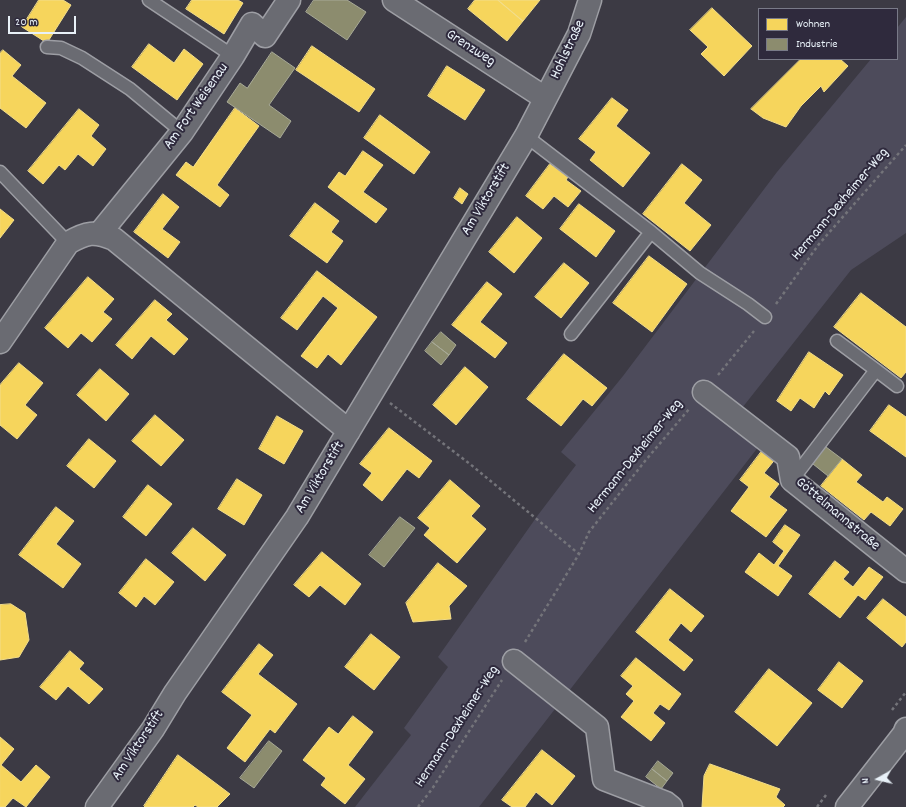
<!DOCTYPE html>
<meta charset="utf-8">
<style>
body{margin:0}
#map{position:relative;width:906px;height:807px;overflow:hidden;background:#3c3a44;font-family:Dekko,sans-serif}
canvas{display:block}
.legend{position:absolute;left:758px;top:8px;width:140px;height:52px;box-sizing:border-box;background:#2f2a3d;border:1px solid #797a88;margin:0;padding:5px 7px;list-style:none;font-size:12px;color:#e8f1f8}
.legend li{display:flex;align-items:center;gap:8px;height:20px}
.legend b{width:20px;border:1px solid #797a88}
.north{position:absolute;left:858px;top:759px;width:40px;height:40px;-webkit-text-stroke:3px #2f2a3d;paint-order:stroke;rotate:262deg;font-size:11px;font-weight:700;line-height:16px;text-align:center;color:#e8f1f8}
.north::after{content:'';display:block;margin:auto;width:14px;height:18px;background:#e8f1f8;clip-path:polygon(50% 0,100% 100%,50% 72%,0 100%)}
.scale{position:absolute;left:8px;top:16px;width:68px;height:18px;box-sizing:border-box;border:2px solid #e8f1f8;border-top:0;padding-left:5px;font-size:12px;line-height:14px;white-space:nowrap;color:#e8f1f8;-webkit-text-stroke:3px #2f2a3d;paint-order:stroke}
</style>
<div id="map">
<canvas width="906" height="807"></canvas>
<ul class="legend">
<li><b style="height:11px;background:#f6d55c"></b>Wohnen</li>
<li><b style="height:11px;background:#8c8c6e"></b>Industrie</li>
</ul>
<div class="north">N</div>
<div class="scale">20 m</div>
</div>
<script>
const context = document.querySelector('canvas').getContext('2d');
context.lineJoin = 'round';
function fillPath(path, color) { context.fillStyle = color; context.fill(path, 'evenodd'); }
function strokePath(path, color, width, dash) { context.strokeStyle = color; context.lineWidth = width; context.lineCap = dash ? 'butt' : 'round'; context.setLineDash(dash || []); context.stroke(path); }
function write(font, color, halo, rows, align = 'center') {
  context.font = font + ' Dekko,sans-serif'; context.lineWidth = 4; context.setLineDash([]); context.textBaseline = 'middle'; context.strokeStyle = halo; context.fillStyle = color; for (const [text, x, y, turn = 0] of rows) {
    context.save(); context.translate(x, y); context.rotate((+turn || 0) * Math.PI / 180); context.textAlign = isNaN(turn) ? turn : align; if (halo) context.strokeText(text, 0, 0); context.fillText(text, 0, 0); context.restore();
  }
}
fillPath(new Path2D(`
 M 906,17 L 906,233 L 851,270 L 731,422 L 759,446 L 479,807 L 355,807 L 411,735 L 404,728 L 448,667 L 438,657 L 538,515 L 576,465 L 561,452 L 623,376 L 777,172 L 871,59 L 897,59 L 897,28 Z`), '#4d4b5b');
const homes = new Path2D(`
 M 39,0 L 63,0 L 71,5 L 47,43 L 22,27 Z
 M 192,0 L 238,0 L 243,3 L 224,34 L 186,9 Z
 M 475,0 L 498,0 L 523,21 L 507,41 L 468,9 Z
 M 498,0 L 540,0 L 523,21 Z
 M 712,8 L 752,46 L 724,76 L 701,54 L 708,47 L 690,30 Z
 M 149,44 L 174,63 L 184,49 L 203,64 L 177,100 L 132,67 Z
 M 312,46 L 375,89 L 359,112 L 296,70 Z
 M 3,50 L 21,65 L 12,76 L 46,103 L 26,128 L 0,108 L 0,53 Z
 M 801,59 L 840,59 L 848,66 L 824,92 L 821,86 L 801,106 L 786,127 L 763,118 L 751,109 Z
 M 447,66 L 485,90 L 465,120 L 428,96 Z
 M 612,98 L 628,110 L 616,126 L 650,153 L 623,187 L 590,160 L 596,152 L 579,139 Z
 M 235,108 L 259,126 L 217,185 L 229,195 L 220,207 L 176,175 L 186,162 L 193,167 Z
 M 79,109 L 99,125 L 91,136 L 106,149 L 93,166 L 78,154 L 65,170 L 59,165 L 43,184 L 28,171 Z
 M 380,115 L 430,152 L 414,174 L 364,138 Z
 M 363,151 L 383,165 L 363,192 L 387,209 L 376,223 L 328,187 L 339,172 L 345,176 Z
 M 550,164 L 568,177 L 566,180 L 581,191 L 568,207 L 554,196 L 543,209 L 526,196 Z
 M 682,164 L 702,180 L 684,203 L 711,225 L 690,251 L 643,214 Z
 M 460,188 L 468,194 L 462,204 L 454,198 Z
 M 163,194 L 179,207 L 162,229 L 180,242 L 168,258 L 134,232 Z
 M 315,203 L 339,221 L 331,232 L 343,241 L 327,263 L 290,236 Z
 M 579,204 L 615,231 L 596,257 L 560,229 Z
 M 0,209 L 14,220 L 0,238 Z
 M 517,217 L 542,238 L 514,273 L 489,252 Z
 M 649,256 L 687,284 L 652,332 L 613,303 Z
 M 564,263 L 589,283 L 561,318 L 535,297 Z
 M 317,271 L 377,317 L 341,365 L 328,354 L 317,368 L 301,356 L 338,308 L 323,296 L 297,330 L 281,318 Z
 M 88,277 L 114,299 L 103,312 L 112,319 L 92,342 L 81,333 L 68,348 L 45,328 Z
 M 487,282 L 502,294 L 480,322 L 507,343 L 495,358 L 452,325 Z
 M 861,293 L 906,327 L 906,372 L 901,378 L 834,327 Z
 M 155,300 L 172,314 L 166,320 L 188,339 L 174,355 L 151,336 L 132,359 L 116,345 Z
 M 809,352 L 843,375 L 829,395 L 825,391 L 814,408 L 800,398 L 791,411 L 777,401 Z
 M 564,354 L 607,388 L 592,406 L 583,399 L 561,426 L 527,399 Z
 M 19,363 L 43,383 L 25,405 L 37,415 L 17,439 L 0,425 L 0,385 Z
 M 465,367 L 488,387 L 456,425 L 433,405 Z
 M 100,369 L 129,394 L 106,421 L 77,395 Z
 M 889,405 L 906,417 L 906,457 L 870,431 Z
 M 155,415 L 184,440 L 161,466 L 132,441 Z
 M 277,416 L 303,431 L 284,464 L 259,449 Z
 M 389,428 L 432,461 L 419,478 L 407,469 L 382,501 L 363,485 L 372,473 L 360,464 Z
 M 89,439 L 116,461 L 94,488 L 67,466 Z
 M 765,447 L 777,457 L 764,473 L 779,484 L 769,497 L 787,510 L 766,537 L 731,511 L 749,487 L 740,480 Z
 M 842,459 L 862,475 L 856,482 L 883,502 L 887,497 L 903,509 L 890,526 L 871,512 L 864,520 L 821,486 Z
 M 237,479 L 262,495 L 244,525 L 218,509 Z
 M 450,480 L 480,506 L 471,516 L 486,529 L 457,563 L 424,535 L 430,528 L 418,518 Z
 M 148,485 L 172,504 L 146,536 L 123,517 Z
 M 56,507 L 74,521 L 56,544 L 81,564 L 63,588 L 19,555 Z
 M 785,525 L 800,535 L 778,566 L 792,576 L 778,596 L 745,572 L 759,553 L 774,565 L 784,551 L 773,542 Z
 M 193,528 L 226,555 L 205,581 L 172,553 Z
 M 322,552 L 361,584 L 345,605 L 320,585 L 309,597 L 294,585 Z
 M 146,559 L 174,582 L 155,605 L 144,596 L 136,607 L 119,593 Z
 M 835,561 L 849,572 L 843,579 L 853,587 L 869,567 L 883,577 L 865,600 L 858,595 L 840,618 L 809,594 Z
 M 438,563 L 467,586 L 449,606 L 451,619 L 413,622 L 406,603 Z
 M 670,589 L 704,616 L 691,632 L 681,623 L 668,640 L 693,660 L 684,671 L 636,632 Z
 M 883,599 L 906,617 L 906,642 L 902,647 L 867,618 Z
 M 11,604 L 25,613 L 29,640 L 19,657 L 0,660 L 0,605 Z
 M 371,634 L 400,657 L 374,690 L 345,667 Z
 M 259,644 L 273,655 L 258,674 L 297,704 L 275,733 L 270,729 L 245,762 L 227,748 L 252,715 L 222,692 Z
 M 70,651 L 84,663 L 79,669 L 103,689 L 89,704 L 68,686 L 56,700 L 40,687 Z
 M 636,658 L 681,694 L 669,710 L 660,704 L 653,713 L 665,723 L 651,741 L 621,717 L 634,701 L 626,694 L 633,686 L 621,676 Z
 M 839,662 L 863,681 L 842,708 L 818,690 Z
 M 769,669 L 812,703 L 777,746 L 735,712 Z
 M 353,716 L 373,732 L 348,765 L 365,779 L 345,804 L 321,785 L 326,778 L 303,760 L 329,727 L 338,734 Z
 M 0,737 L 14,749 L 1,765 L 21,782 L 36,765 L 50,777 L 26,807 L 13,798 L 5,807 L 0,807 Z
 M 542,750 L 575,776 L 552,805 L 536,792 L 525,807 L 512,807 L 502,800 Z
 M 178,755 L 230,794 L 217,807 L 198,807 L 195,805 L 193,807 L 145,807 L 144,806 Z
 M 710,764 L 780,789 L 776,797 L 785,805 L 783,807 L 702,807 L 704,776 Z`);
fillPath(homes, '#f6d55c');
strokePath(homes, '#f2dd8b', 1);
const industry = new Path2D(`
 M 314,0 L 347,0 L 366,12 L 347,40 L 306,12 Z
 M 272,52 L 295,68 L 269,105 L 291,121 L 280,138 L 227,102 L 240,83 L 247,88 Z
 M 441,332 L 456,345 L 449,355 L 432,342 Z
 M 432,342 L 449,355 L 441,365 L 425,351 Z
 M 826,447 L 842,459 L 828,476 L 813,464 Z
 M 400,517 L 415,528 L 384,567 L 369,555 Z
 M 269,741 L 282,751 L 254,788 L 240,778 Z
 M 658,761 L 673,773 L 667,781 L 652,769 Z
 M 652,769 L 667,781 L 661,789 L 646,777 Z`);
fillPath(industry, '#8c8c6e');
strokePath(industry, '#a8aa97', 1);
const lane = new Path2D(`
 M 149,0 L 233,56
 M 47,47 L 61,48 L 82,58 L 130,89 L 182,132
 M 526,136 L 651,232 L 700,273 L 748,304 L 765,317
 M 0,172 L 68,243
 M 571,334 L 651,232
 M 876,370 L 897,386
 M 792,480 L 876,370 L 837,341`);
const street = new Path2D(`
 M 394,0 L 545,98
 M 100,233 L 182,132 L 233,56 L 252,24 L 265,36 L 289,0
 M 0,342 L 68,243 C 87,232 94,231 114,239 L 349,431
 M 704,392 L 788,457 L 792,480 L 906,571
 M 514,661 L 597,727 L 604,779 L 666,803 L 671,807
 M 97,807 L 153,729 L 175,693 L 297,517 L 526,136 L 579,34 L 590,0`);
const secondary = new Path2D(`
 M 847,807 L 904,734 L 906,729`);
strokePath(lane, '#9d9ea4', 15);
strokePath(street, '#9d9ea4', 25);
strokePath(secondary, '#9d9ea4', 25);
strokePath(new Path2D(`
 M 776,304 L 819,244 L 906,145
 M 718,375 L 754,331
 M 390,403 L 470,464 L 579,554
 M 525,642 L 579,554 L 589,532 L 645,461 L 690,408
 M 892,710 L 906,692
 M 418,807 L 432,789 L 502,680
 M 817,807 L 826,795`), '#74747a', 2.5, [3, 3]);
strokePath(lane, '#6a6b72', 12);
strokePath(street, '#6a6b72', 22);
strokePath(secondary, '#6a6b72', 22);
write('15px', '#e8f1f8', '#2f2a3d', [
 ["Grenzweg",470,49,33],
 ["Hohlstraße",569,50,-65],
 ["Am Fort Weisenau",197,107,-55],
 ["Am Viktorstift",487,200,-59],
 ["Hermann-Dexheimer-Weg",841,205,-50],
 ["Hermann-Dexheimer-Weg",636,457,-51],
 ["Am Viktorstift",321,478,-59],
 ["Göttelmannstraße",837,515,40],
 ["Hermann-Dexheimer-Weg",458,727,-57],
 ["Am Viktorstift",139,746,-56]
]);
</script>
